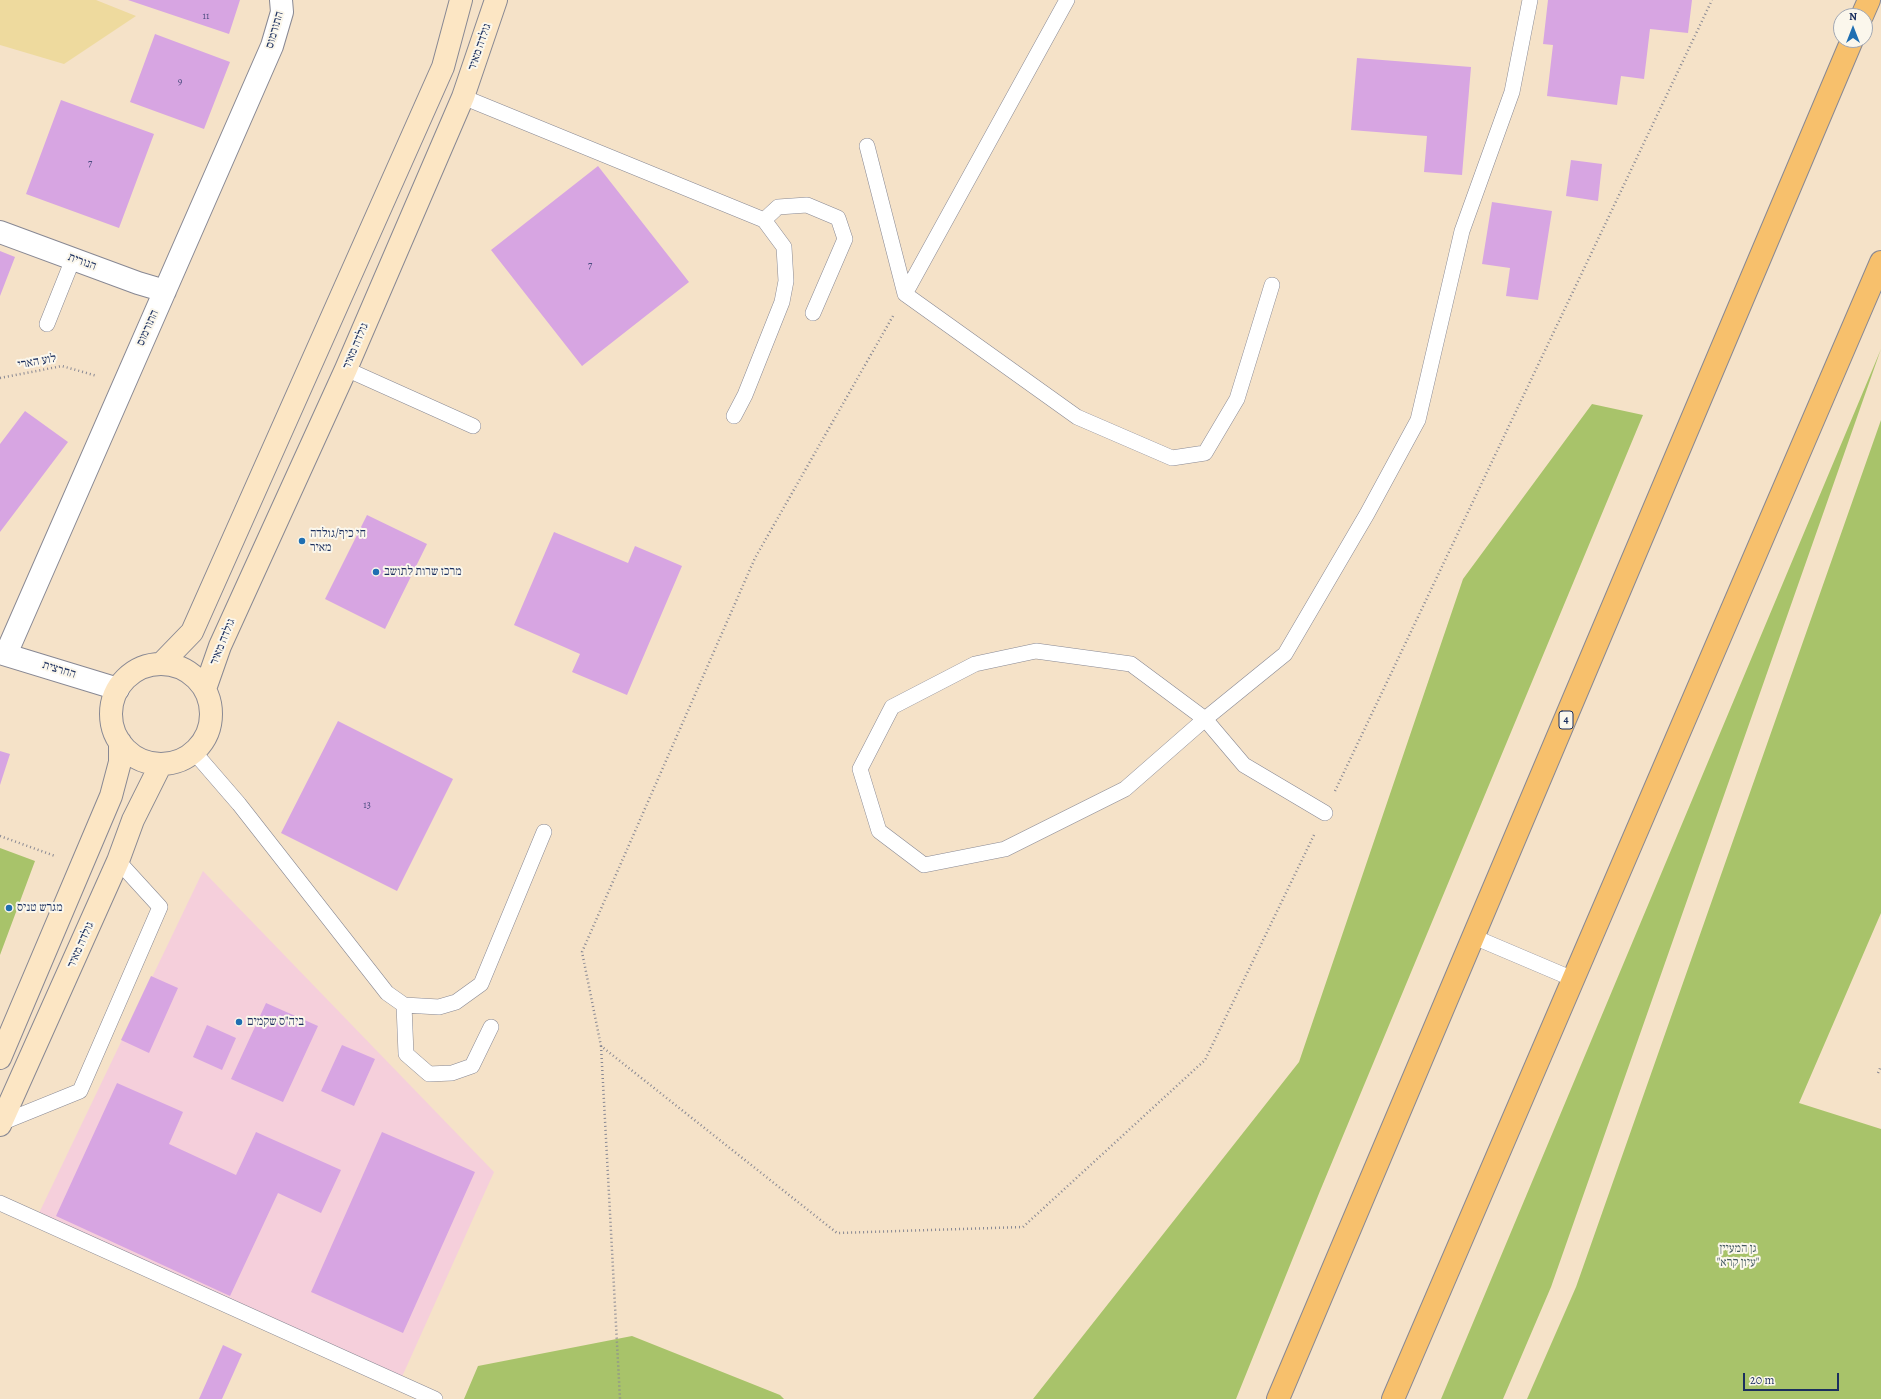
<!DOCTYPE html>
<meta charset="utf-8">
<style>
body{margin:0}
#map{position:relative;width:1881px;height:1399px;overflow:hidden;background:#f5e2c8;font-family:Alegreya,serif}
canvas{display:block}
.north{position:absolute;left:1833px;top:8px;width:40px;height:40px;box-sizing:border-box;background:#fbf7ec;border:1px solid #a1a7b3;border-radius:50%;rotate:0deg;font-size:11px;font-weight:700;line-height:16px;text-align:center;color:#1b2f5e}
.north::after{content:'';display:block;margin:auto;width:14px;height:18px;background:#1f6fb2;clip-path:polygon(50% 0,100% 100%,50% 72%,0 100%)}
.scale{position:absolute;left:1743px;top:1373px;width:96px;height:18px;box-sizing:border-box;border:2px solid #1b2f5e;border-top:0;padding-left:5px;font-size:12px;line-height:14px;white-space:nowrap;color:#1b2f5e;-webkit-text-stroke:3px #fbf7ec;paint-order:stroke}
</style>
<div id="map">
<canvas width="1881" height="1399"></canvas>
<div class="north">N</div>
<div class="scale">20 m</div>
</div>
<script>
const context = document.querySelector('canvas').getContext('2d');
context.lineJoin = 'round';
function fillPath(path, color) { context.fillStyle = color; context.fill(path, 'evenodd'); }
function strokePath(path, color, width, dash) { context.strokeStyle = color; context.lineWidth = width; context.lineCap = dash ? 'butt' : 'round'; context.setLineDash(dash || []); context.stroke(path); }
function write(font, color, halo, rows, align = 'center') {
  context.font = font + ' Alegreya,"Frank Ruhl Libre",serif'; context.lineWidth = 4; context.setLineDash([]); context.textBaseline = 'middle'; context.strokeStyle = halo; context.fillStyle = color; for (const [text, x, y, turn = 0] of rows) {
    context.save(); context.translate(x, y); context.rotate((+turn || 0) * Math.PI / 180); context.textAlign = isNaN(turn) ? turn : align; if (halo) context.strokeText(text, 0, 0); context.fillText(text, 0, 0); context.restore();
  }
}
fillPath(new Path2D(`
 M 203,871 L 494,1172 L 401,1379 L 39,1213 Z`), '#f5cfdb');
fillPath(new Path2D(`
 M 1881,349 L 1551,1287 L 1503,1399 L 1441,1399 Z
 M 1592,404 L 1643,415 L 1320,1191 L 1236,1399 L 1033,1399 L 1299,1062 L 1463,579 Z
 M 1881,420 L 1881,913 L 1799,1103 L 1881,1129 L 1881,1399 L 1527,1399 L 1576,1287 Z
 M 0,848 L 35,861 L 0,955 Z
 M 632,1336 L 780,1395 L 784,1399 L 464,1399 L 478,1366 Z`), '#a8c36a');
fillPath(new Path2D(`
 M 0,0 L 96,0 L 136,16 L 64,64 L 0,45 Z`), '#eeda9e');
fillPath(new Path2D(`
 M 128,0 L 240,0 L 229,34 Z
 M 1548,0 L 1692,0 L 1688,33 L 1650,29 L 1644,79 L 1621,76 L 1617,105 L 1547,96 L 1553,45 L 1543,44 Z
 M 155,34 L 230,62 L 204,129 L 130,102 Z
 M 1357,58 L 1471,67 L 1462,175 L 1424,172 L 1427,136 L 1351,130 Z
 M 61,100 L 154,134 L 119,228 L 26,194 Z
 M 1571,160 L 1602,164 L 1598,201 L 1566,196 Z
 M 598,166 L 689,282 L 582,366 L 491,250 Z
 M 1492,202 L 1552,211 L 1538,300 L 1506,296 L 1510,268 L 1482,264 Z
 M 0,251 L 15,257 L 0,296 Z
 M 25,411 L 68,442 L 0,532 L 0,444 Z
 M 367,515 L 427,544 L 385,629 L 325,599 Z
 M 554,532 L 628,563 L 635,546 L 682,566 L 627,695 L 572,672 L 580,654 L 514,625 Z
 M 338,721 L 453,779 L 397,891 L 281,833 Z
 M 0,751 L 10,754 L 0,785 Z
 M 151,976 L 178,988 L 149,1053 L 121,1040 Z
 M 266,1003 L 318,1026 L 283,1102 L 231,1079 Z
 M 207,1025 L 236,1038 L 222,1070 L 193,1057 Z
 M 342,1045 L 375,1059 L 354,1106 L 321,1091 Z
 M 117,1083 L 183,1112 L 169,1144 L 236,1175 L 256,1132 L 341,1170 L 321,1213 L 278,1193 L 230,1296 L 56,1216 Z
 M 382,1132 L 475,1172 L 403,1333 L 311,1292 Z
 M 223,1345 L 242,1354 L 222,1399 L 199,1399 Z`), '#d7a5e2');
const lane = new Path2D(`
 M 1067,0 L 905,294 L 1077,417 L 1172,458 L 1205,453 L 1237,399 L 1272,285
 M 463,97 L 764,220 L 784,247 L 786,281 L 782,302 L 745,395 L 734,416
 M 867,146 L 905,294
 M 764,220 L 778,207 L 807,205 L 838,218 L 845,239 L 813,313
 M 47,324 L 73,259
 M 346,369 L 473,426
 M 194,752 L 239,804 L 387,993 L 404,1005 L 439,1007 L 456,1002 L 481,984 L 544,832
 M 1325,813 L 1244,765 L 1205,719 L 1131,664 L 1036,651 L 975,664 L 892,707 L 860,769 L 879,831 L 924,865 L 1005,849 L 1125,789 L 1205,719 L 1285,654 L 1367,514 L 1418,420 L 1462,231 L 1512,92 L 1530,0
 M 1474,937 L 1573,979
 M 404,1005 L 406,1054 L 429,1074 L 452,1073 L 472,1066 L 491,1027
 M 1,1123 L 80,1091 L 160,907 L 118,861
 M 0,1203 L 435,1399`);
const street = new Path2D(`
 M 0,232 L 138,283 L 165,291
 M 0,653 L 118,689
 M 6,654 L 272,46 L 282,12 L 281,0`);
const secondary = new Path2D(`
 M 161,664 L 192,632 L 443,67 L 461,0
 M111 714a50 50 0 1 1 100 0a50 50 0 1 1-100 0Z
 M 205,689 L 220,646 L 346,369 L 463,97 L 496,0
 M 0,1058 L 111,796 L 120,762 L 120,742
 M 0,1125 L 118,861 L 133,820 L 161,764`);
const highway = new Path2D(`
 M 1862,16 L 1869,0
 M 1278,1399 L 1852,40
 M 1393,1399 L 1881,262`);
strokePath(lane, '#888893', 16);
strokePath(street, '#888893', 24);
strokePath(secondary, '#888893', 24);
strokePath(highway, '#888893', 24);
strokePath(new Path2D(`
 M 893,316 L 755,558 L 582,952 L 601,1046 L 837,1233 L 1023,1227 L 1205,1060 L 1314,835
 M 0,378 L 62,366 L 97,376
 M 1335,791 L 1712,0
 M 0,836 L 55,856
 M 601,1046 L 620,1399
 M 1878,1073 L 1881,1066`), '#888893', 2.5, [1, 3]);
strokePath(lane, '#fff', 15);
strokePath(street, '#fff', 22);
strokePath(secondary, '#fce6c4', 22);
strokePath(highway, '#f7c06c', 22);
for (const [x, y, r, color] of [
 [302,541,4,"#1f6fb2"],
 [376,572,4,"#1f6fb2"],
 [9,908,4,"#1f6fb2"],
 [239,1022,4,"#1f6fb2"]
]) { const dot = new Path2D(); dot.arc(x, y, r, 0, 2 * Math.PI); context.fillStyle = color; context.fill(dot); strokePath(dot, '#fbf7ec', 1.5); }
write('10px', '#4a4c7f', null, [
 ["11",206,17],
 ["9",180,82],
 ["7",90,164],
 ["7",590,266],
 ["13",367,806]
]);
for (const [x, y, w] of [
 [1566,720,14]
]) { const box = new Path2D(); box.roundRect(x - w / 2, y - 9, w, 18, 3); context.fillStyle = '#fbf7ec'; context.fill(box); strokePath(box, '#1b2f5e', 1); }
write('bold 11px', '#1b2f5e', null, [
 ["4",1566,720]
]);
write('12px', '#1b2f5e', '#fbf7ec', [
 ["התורמוס",275,30,-74],
 ["גולדה מאיר",480,47,-71],
 ["הנורית",82,262,20],
 ["התורמוס",148,328,-66],
 ["גולדה מאיר",356,346,-67],
 ["לוע הארי",37,362,-10],
 ["גולדה מאיר",223,642,-68],
 ["החרצית",59,670,17],
 ["גולדה מאיר",81,945,-66]
]);
write('12px', '#1b2f5e', '#fbf7ec', [
 ["חי כיף/גולדה",310,534],
 ["מאיר",310,548],
 ["מרכז שרות לתושב",384,572],
 ["מגרש טניס",17,908],
 ["ביה\"ס שקמים",247,1022]
], 'left');
write('12px', '#455b62', '#fbf7ec', [
 ["גן המעיין",1738,1249],
 ["\"עיון קרא\"",1738,1263]
]);
</script>
